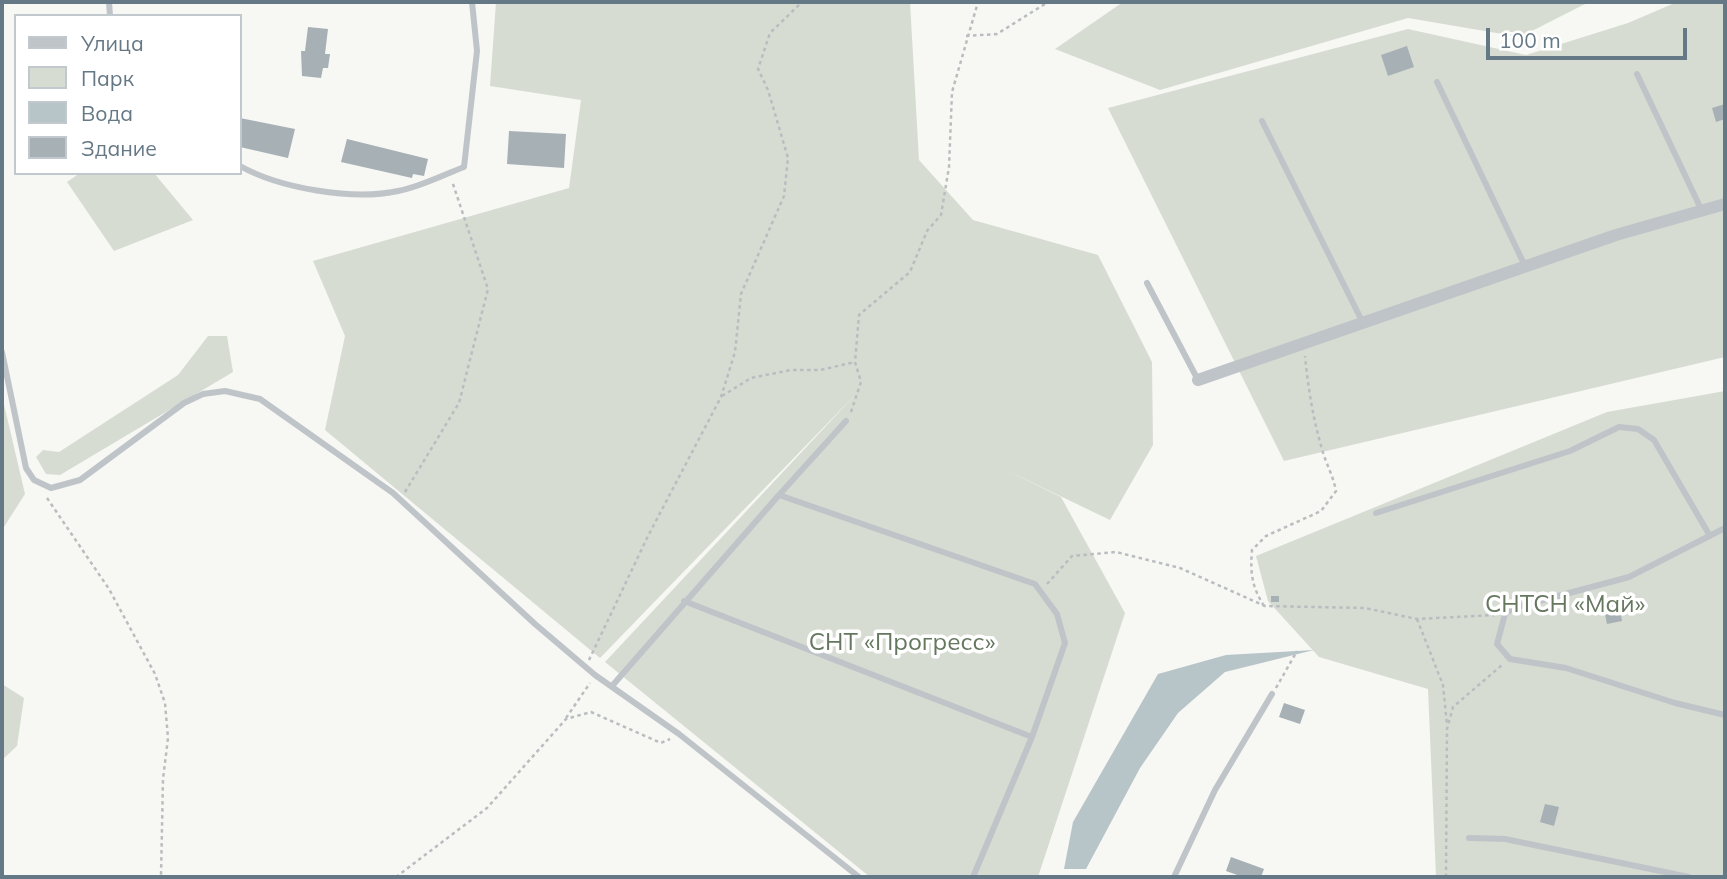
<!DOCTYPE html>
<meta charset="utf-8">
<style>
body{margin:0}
#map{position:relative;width:1727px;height:879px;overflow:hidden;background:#f7f7f4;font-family:Mulish,sans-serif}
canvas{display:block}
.frame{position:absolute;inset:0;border:4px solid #657885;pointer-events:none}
.legend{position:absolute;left:14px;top:14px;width:228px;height:161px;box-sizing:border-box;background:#fff;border:2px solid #c1c9ce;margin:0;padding:9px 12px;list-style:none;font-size:21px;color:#657885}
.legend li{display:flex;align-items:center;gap:14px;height:35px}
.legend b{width:35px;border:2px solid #c1c9ce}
.scale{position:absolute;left:1486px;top:28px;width:201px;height:32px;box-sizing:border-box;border:4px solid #657885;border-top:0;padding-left:9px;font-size:21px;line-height:24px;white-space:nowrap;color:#657885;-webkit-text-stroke:5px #fff;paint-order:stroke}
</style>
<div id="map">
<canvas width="1727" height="879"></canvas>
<div class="frame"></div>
<ul class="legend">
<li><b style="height:9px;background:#bfc4c8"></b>Улица</li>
<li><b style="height:19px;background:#d7dcd3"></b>Парк</li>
<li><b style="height:19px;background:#b7c4c8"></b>Вода</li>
<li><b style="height:19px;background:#a7b0b5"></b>Здание</li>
</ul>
<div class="scale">100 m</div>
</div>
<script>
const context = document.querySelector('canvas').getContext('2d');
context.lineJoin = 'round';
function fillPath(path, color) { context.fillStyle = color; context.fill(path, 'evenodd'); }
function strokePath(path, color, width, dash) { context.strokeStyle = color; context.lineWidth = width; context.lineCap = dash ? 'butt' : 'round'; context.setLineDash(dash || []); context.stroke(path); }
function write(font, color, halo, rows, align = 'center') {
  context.font = font + ' Mulish,sans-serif'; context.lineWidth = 7; context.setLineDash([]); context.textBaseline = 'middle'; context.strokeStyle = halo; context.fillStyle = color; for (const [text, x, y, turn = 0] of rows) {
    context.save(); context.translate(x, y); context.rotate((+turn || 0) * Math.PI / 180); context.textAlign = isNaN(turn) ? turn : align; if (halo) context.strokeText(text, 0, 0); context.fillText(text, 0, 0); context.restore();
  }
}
fillPath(new Path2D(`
 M 496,2 L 910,2 L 919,160 L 973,220 L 1098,255 L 1152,362 L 1153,445 L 1110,520 L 1002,468 L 1061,497 L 1125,613 L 1038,877 L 870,877 L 605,662 L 855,395 L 600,658 L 325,430 L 345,336 L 313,261 L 569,188 L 581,100 L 490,86 Z
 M 1123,2 L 1589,2 L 1520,37 L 1408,18 L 1160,90 L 1055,49 Z
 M 1677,2 L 1725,2 L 1725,357 L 1284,461 L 1108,108 L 1408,29 L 1526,55 L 1628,23 Z
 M 80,173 L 154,173 L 193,220 L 114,251 L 67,182 Z
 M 208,336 L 227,336 L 233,372 L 60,475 L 46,474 L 36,457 L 43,450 L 59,452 L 178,375 Z
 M 1725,391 L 1725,877 L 1436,877 L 1428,689 L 1319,657 L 1268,601 L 1256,556 L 1607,412 Z
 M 2,396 L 25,494 L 2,530 Z
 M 2,684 L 24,698 L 17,746 L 2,760 Z`), '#d7dcd3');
fillPath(new Path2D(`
 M 1314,650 L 1225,672 L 1178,713 L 1140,768 L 1086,869 L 1064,869 L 1073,822 L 1158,674 L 1226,655 Z`), '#b7c4c8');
fillPath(new Path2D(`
 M 308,27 L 328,29 L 325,54 L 330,54 L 328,68 L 323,68 L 321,78 L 302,76 L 301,51 L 305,51 Z
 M 1407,46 L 1414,67 L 1388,76 L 1381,55 Z
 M 1725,104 L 1725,119 L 1716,122 L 1712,108 Z
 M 240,118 L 295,129 L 288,158 L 240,147 Z
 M 509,131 L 566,134 L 564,168 L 507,164 Z
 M 347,139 L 428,159 L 424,176 L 413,174 L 412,178 L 341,162 Z
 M 1271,596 L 1279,596 L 1279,602 L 1271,602 Z
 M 1618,597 L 1622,621 L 1607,624 L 1602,600 Z
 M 1284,703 L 1305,710 L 1300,724 L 1279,717 Z
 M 1545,804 L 1559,807 L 1554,826 L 1540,822 Z
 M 1231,857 L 1264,869 L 1261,877 L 1243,877 L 1226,871 Z`), '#a7b0b5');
strokePath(new Path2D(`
 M 966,36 L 997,34 L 1048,2
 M 722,396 L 751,378 L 791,370 L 820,370 L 855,362
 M 851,412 L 861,382 L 855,362 L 859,315 L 910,272 L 927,231 L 941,215 L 949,167 L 952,92 L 978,2
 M 405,492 L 459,403 L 488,289 L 452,181
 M 47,498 L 109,589 L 155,674 L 165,703 L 168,738 L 163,779 L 161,877
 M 1047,584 L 1072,556 L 1116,552 L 1180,568 L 1265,606 L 1365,608 L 1417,619 L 1495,615
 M 1264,606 C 1252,587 1250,573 1252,550 L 1266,536 L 1321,511 L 1336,491 C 1333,475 1326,464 1322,449 C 1313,419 1308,387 1305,356
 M 1417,619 L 1443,685 L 1447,725
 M 589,660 L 648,536 L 721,397 L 735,352 L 741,294 L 784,196 L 788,158 L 768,90 L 758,69 L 770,33 L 802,2
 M 1276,688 L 1297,651
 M 566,718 L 590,683
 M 396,877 L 487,808 L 566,719 L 591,712 L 661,743 L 670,739
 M 1446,877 L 1447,729 L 1453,707 L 1502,665`), '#b9bdbf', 2.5, [3.5, 3.5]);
strokePath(new Path2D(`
 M 109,2 L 110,16
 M 1637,74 L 1702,211
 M 1437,82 L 1525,266
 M 1262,121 L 1363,323
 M 240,166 C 279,188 353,201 398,191 C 420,187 443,175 464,167 L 477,51 L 472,2
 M 1147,283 L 1198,380
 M 2,352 L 26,468 L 34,480 L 51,488 L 80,480 L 184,403 L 203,394 L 225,391 L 260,399 L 393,493 L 535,624 L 595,675 L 679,734 L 859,877
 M 779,495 L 846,421
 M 1376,513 L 1570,451 L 1619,427 L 1638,429 L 1654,440 L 1710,536
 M 1725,528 L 1629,577 L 1513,608 L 1505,614 L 1497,644 L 1510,659 L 1566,668 L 1675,703 L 1725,715
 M 684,601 L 1032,737
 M 612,686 L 779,495 L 1035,584 L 1057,614 L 1065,643 L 1032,737 L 973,877
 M 1469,838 L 1505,839 L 1689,877
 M 1174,877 L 1215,790 L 1272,694`), '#bfc4c8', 6);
strokePath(new Path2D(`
 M 1198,380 L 1616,235 L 1725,204`), '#bfc4c8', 12);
write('24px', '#667760', '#fff', [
 ["СНТСН «Май»",1565,605],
 ["СНТ «Прогресс»",902,643]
]);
</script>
